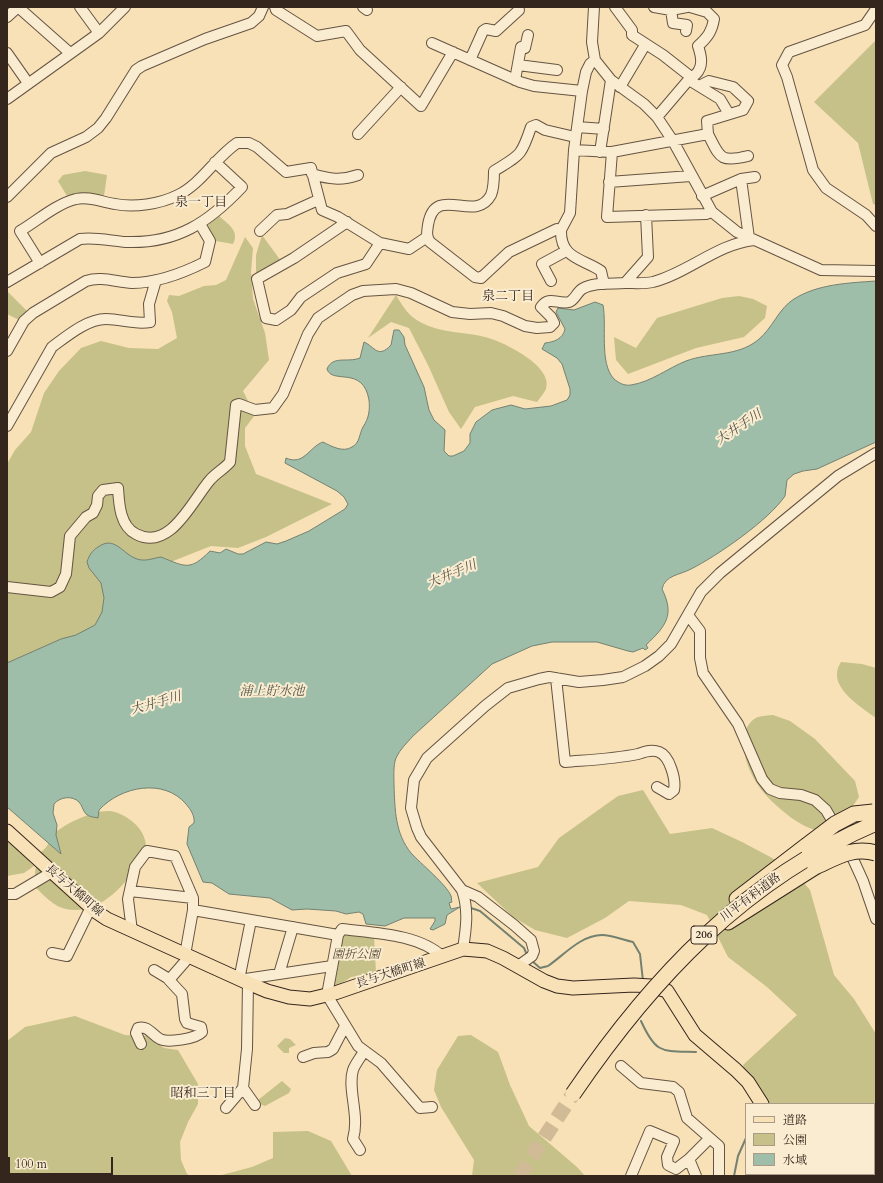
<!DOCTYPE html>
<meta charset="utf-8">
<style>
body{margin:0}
#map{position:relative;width:883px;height:1183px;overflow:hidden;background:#f8e1b6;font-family:Cardo,"Noto Serif JP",serif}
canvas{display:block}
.frame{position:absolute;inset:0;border:8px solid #34251d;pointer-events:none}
.legend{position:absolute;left:745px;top:1103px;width:130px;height:72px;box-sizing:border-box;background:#faecd0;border:1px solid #ab9c88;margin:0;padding:5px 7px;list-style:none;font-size:12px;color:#34251d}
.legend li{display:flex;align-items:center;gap:8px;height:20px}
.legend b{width:20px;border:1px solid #ab9c88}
.scale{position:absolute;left:8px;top:1157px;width:105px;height:18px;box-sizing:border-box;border:2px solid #34251d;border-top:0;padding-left:5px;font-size:12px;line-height:14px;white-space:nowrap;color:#34251d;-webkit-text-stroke:3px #faecd0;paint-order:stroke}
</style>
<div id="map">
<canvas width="883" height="1183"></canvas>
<div class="frame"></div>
<ul class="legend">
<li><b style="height:5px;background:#f8e1b6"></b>道路</li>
<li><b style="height:11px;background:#c5c188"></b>公園</li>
<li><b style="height:11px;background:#9ebea9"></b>水域</li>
</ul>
<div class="scale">100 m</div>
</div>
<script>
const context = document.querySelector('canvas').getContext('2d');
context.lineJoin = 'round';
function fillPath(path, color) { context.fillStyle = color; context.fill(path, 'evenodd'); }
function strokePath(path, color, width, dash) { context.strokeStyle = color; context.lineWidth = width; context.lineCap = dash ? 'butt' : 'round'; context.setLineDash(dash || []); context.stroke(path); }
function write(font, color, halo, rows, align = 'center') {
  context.font = font + ' Cardo,"Noto Serif JP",serif'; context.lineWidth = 4; context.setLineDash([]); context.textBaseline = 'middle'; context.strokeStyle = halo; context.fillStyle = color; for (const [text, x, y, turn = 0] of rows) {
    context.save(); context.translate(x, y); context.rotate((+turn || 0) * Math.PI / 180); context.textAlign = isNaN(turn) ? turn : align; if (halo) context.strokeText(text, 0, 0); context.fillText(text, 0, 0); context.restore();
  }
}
fillPath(new Path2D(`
 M 876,40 L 876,205 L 873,204 L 858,143 L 814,102 Z
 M 85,171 L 107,175 L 104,196 L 79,193 L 67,196 L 58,181 L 63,175 Z
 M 219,216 C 228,224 240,231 233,244 L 216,241 L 210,232 L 208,225 Z
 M 262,235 L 281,261 L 256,273 L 256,255 Z
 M 245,237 L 253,248 L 251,272 L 253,299 L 265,333 L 269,360 L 243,391 L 255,415 L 245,428 L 245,446 L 256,474 L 332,504 L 266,537 L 238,548 L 211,546 L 158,567 L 117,586 L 96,629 L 7,664 L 7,464 L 15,450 L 31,432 L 44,393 L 59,371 L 81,348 L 101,341 L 129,348 L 158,349 L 177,338 L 172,312 L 167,301 L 169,295 L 179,296 L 204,286 L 216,285 L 226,280 Z
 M 7,291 L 28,312 L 21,321 L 7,314 Z
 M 396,295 C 403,307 409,317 422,323 C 441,333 465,332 485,337 C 502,341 554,366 546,389 C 544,393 540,398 537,402 L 513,396 L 475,407 L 461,429 L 449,412 L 428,365 L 409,328 L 391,322 L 368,338 Z
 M 739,296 L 753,299 L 767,306 L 765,318 L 744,337 L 696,348 L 628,374 L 616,360 L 614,337 L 636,348 L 657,318 L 722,298 Z
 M 841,662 L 862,664 L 876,668 L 876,718 C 860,706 825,686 841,662 Z
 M 773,715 L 790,721 L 815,739 L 855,781 L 859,797 C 852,808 840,824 827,830 C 808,837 767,800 758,785 C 748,770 741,751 745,733 C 746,727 752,719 758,717 C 763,716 768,715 773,715 Z
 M 643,790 L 670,834 L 712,828 L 742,842 L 791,868 L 810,890 L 834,975 L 854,999 L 876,1034 L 876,1176 L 873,1174 L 874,1104 L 764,1104 L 747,1082 L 743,1065 L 797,1015 L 767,987 L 728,957 L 707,915 L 681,905 L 629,901 L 605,918 L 567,938 L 535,930 L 513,917 L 477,883 L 538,867 L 559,838 L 618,796 Z
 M 96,812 C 102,812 109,810 115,812 C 130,817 145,829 146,846 C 146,851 141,858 138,863 C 125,887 97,916 66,909 C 54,907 45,896 36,888 L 35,872 L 39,853 C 50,847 47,841 54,834 C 65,823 83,817 96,812 Z
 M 7,839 L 34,866 L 24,873 L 7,876 Z
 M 344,932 L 374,936 L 376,973 L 351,977 L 336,987 L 333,985 L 340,937 Z
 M 75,1016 L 125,1035 L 146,1036 L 164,1048 L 178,1050 L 198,1084 L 198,1104 L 188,1122 L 180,1142 L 181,1160 L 187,1174 L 191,1176 L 7,1176 L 7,1041 L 25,1027 Z
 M 471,1035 L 498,1052 L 510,1085 L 529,1126 L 577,1167 L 585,1176 L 472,1176 L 474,1160 L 441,1107 L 434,1090 L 437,1070 L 458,1036 Z
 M 285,1038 L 290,1039 L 296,1045 L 289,1048 L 289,1053 L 284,1053 L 277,1046 Z
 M 282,1081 L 291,1089 L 289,1093 L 265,1106 L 260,1104 L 258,1100 Z
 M 308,1131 L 331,1141 L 352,1176 L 218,1176 L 252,1167 L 273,1158 L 273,1132 Z`), '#c5c188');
const water = new Path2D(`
 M 876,281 L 876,442 L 817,469 L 803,471 L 794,474 L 787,480 L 785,496 C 769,520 717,556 691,569 C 680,575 665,575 662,589 C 675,615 666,626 646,645 L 648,648 L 645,650 L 643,648 L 633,652 L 628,651 L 597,642 L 552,642 L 532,646 L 492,664 L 413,736 C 407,743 400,749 396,758 C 393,766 394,777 394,785 C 395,810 395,833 411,853 C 420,863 447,885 451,896 C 452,898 451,900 452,902 L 449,903 L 451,909 L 460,907 L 447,915 L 445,924 L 433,930 L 430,929 L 435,921 L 435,918 L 404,918 L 385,926 L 366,924 L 363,914 L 359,912 L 346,914 L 336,911 L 307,909 L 292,910 L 270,898 L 229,894 L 212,883 L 203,882 L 187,844 L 189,827 L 194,823 C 195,816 191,810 186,804 C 164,778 121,786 99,810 L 98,818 C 94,817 89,817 86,814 C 83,811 82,805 79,802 C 72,795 60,797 54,804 L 53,813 L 57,825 L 56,835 L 61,854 L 7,807 L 7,663 L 61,639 L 76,635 L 95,625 L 102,612 L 104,598 L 101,583 L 89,568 L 87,562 C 89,555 93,550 98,547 C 115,535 122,554 137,559 C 146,562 153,558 161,557 C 186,567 190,571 210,551 L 220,553 L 226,549 L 238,554 L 243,554 L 266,542 L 277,544 L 286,541 L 309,531 L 345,509 L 348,504 L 344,497 L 337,491 L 285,463 L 286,458 C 304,466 309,447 323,442 C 331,446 343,453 352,447 C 360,443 359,434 363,427 C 369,418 370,410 369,400 C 363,365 332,385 327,369 C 333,355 347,363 360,358 L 364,342 C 375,347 378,359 391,345 L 394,330 L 399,330 L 404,337 L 405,345 L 424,387 L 429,410 L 434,420 L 445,430 L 444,451 L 449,456 L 453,456 L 464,451 L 470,443 L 470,434 L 476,422 L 492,410 L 511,405 L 525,409 L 551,406 L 567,400 L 570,395 L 570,389 L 562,364 L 557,358 L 542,349 L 545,343 C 554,342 563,339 565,329 L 556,312 L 558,308 L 574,310 L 595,302 L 603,305 C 607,326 599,363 614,379 C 619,383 624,386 631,385 C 651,382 668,368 686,361 C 710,352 737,357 758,340 C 772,329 779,308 794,299 C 818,284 848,283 876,281 Z`);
fillPath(water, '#9ebea9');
strokePath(water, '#748171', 1);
strokePath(new Path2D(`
 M 468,907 L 480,911 L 524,948 L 527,955
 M 531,960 L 540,968 L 548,966 C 564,955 581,935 602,935 C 612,935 623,940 633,942 L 640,954 L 643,981
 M 641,1021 C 656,1054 661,1051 696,1052
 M 734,1176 L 738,1156 L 746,1138`), '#748171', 2);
strokePath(new Path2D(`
 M 519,1176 L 573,1094`), '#d1bb97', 15, [15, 8]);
const minor = new Path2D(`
 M 18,7 L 70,53
 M 80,7 L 99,33
 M 275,7 L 276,10 L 317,36 L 346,31 L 360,50 L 421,106 L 453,52
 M 363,7 L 367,10
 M 594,7 L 592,42 L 595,60 L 611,80 L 644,104 L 657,117 L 673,141 L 712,212 L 737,232 L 821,270 L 876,271
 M 615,7 L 632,30 L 632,35 L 663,55 L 691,77 L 657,117
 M 654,7 L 671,10 L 673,23 L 687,25 L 686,31
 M 690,7 L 707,12 L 714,19 C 712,31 708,37 698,46 C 701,55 704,66 696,74 C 693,77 691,76 689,80 L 720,99 L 729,114
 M 876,9 L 865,25 L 789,52 L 782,65 L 787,77 L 813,170 L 826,188 L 866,215 L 876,226
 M 671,10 L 687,7
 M 7,17 L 18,7
 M 432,43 L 520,82 L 534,86 L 582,91
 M 7,53 L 28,83
 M 470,60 L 483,31 L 486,29 L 496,31 L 519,10
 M 518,65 L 557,70
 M 515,80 L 521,47 L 525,48 L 528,35
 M 620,87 L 645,45
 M 7,99 L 99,33 L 125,7
 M 577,127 L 604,129
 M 358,134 L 401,87
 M 708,134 C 720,157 719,163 748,156
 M 575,137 L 545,130 L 536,125 L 531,127 C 521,157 520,155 494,171 C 494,179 494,188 491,195 C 475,225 435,182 428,225 C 427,232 426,236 430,242 L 475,277 L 481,278 L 509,252 L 557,229 L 561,230 L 570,213 L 574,150 L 582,91 L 586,72 L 590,64 L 595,60
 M 574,150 L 612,152 L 708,134 L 707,121 L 743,110 L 748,101 L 733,87 L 709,81 L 699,86
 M 600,152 L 611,80
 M 612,152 L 607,217 L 706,214 L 712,212
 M 312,174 C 329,179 341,181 358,175
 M 741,179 L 749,238
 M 609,182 L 691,176
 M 702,196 L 741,179 L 755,177
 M 7,197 L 51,153 L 86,137 L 98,128 L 106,118 L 136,70 L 142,66 L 205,39 L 251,23 L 259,16 L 263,7
 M 646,215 L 648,257 L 625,283 C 634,283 644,284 653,282 C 688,273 717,244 754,240
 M 347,222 L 294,258 L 257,279 L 266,318 L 276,320 L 291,310 L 301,297 L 337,273 L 366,264 L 380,243
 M 561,230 C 560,259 584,259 601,271 L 604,284
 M 260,231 L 277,215 L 287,214 L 318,200
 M 40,263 L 20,231 C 37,221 56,204 76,199 C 90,196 101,202 115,204 C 134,208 160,204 178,195 C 201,184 215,158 237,143 L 249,143 L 257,147 L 286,172 L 311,168 L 322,210 L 338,217 L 380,243 L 409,249 L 427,237
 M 551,281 L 542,264 L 566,251
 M 7,282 L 80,239 C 96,237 111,241 126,242 C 177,244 209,222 242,187 L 215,162
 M 7,351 L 24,321 L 33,313 L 86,281 C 101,276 116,282 132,283 C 157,283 183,273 205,262 L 210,241 L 200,224
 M 7,426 L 52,347 C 67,336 87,319 106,319 C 121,319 135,325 150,322 L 149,304 L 156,280
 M 7,587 L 51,592 L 60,587 L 66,574 L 70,536 L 86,517 L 93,513 L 97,505 L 98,496 L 103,490 L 118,488 C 119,504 120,526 136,534 C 170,552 192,501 210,480 C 216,473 224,469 230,462 L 236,405 L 239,404 L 255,410 L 273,408 L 283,394 L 308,334 L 318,318 L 352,295 L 363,291 L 396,289 L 411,293 L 452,312 L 470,314 L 491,313 L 503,316 L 525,326 L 537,328 L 550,327 L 554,323 L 551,317 L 541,307 C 549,295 558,305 569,302 C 575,300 577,292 582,289 C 594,282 611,284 625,283
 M 688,615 L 700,631 L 700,658 L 703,673 L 738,724 L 762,779 L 770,789 L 780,793 L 801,795 L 815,800 L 826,810 L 837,829
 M 556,678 L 565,762 C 589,760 614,759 638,754 C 644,752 652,749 659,752 C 670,756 676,780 674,790 L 669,794 L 657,787
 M 848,848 L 863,881 L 876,919
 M 462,890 L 478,897 L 514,925 L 531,940 L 534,951 L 532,956 L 518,966
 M 130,891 L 193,898
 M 7,894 L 15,894 L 52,872
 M 193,910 L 338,935 L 327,995 L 358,1046 L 381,1063 L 420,1108 L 432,1107
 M 251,920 L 239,980 L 332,966
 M 132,931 L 128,899 L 135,867 L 147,851 L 175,856 L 193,898 L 193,910 L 185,955
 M 338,935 L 342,929 C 374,933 419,934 443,957
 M 463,949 C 466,929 469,910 462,890 L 421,837 L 417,828 L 411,808 L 414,780 L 427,758 L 485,706 L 508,688 L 539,679 L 549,677 L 579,682 L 603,680 L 623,677 L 645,666 L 659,656 L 671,644 L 701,592 L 720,573 L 838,476 L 876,453
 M 52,953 L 67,956 L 91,907
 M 154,970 L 169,979
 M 279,974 L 293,927
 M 141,1044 L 136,1033 L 138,1028 C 148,1025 152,1035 160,1039 C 167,1043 196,1039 202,1032 L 201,1027 L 187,1023 L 185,1019 L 182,994 L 169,980 L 189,957
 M 303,1057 L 314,1053 L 328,1052 L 333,1049 L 345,1026
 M 621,1066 L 641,1083 L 673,1087 L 679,1092 L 687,1118 L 719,1146 L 719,1176
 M 243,1088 L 255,1105
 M 226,1108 L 243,1088 L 247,1049 L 248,983
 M 360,1150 L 353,1139 C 360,1115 347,1089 353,1070 C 355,1064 361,1057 364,1051
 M 689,1159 L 709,1139
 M 631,1176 L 650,1131 L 674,1141 L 667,1157 L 668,1165 L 676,1169 L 689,1159 L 696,1176`);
const major = new Path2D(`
 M 7,831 L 95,911 L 107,919 L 248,983 L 267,991 L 289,997 L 310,999 L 335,993 L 463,949 L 487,951 L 503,958 L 544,981 L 557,986 L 573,988 L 634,985 L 651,986 L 667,991 L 695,1035 L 736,1070 L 748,1082 L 762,1104
 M 789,1174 L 790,1176`);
const highway = new Path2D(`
 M 737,899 L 806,846
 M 728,922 L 815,867`);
strokePath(minor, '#655443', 12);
strokePath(major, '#34251d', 15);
strokePath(highway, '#34251d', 17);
strokePath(minor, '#faecd0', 10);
strokePath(major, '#f8e1b6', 13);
strokePath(highway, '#f8e1b6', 15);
const highwayBridge = new Path2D(`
 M 806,846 L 835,824 L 854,814 L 873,812
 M 815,867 C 835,858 853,846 876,853
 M 573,1094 C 652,978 745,879 876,823`);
strokePath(highwayBridge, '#34251d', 17, []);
strokePath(highwayBridge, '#f8e1b6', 15);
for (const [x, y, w] of [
 [704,935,26]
]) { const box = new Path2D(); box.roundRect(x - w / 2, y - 9, w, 18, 3); context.fillStyle = '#faecd0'; context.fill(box); strokePath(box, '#34251d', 1); }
write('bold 11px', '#34251d', null, [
 ["206",704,935]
]);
write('12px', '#34251d', '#faecd0', [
 ["長与大橋町線",74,891,41],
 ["川平有料道路",751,898,-37],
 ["長与大橋町線",391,974,-18]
]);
write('italic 12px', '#584c38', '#faecd0', [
 ["園折公園",356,955]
]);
write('13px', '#34251d', '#faecd0', [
 ["泉一丁目",201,203],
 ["泉二丁目",508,297],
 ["昭和三丁目",203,1094]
]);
write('italic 13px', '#545347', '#faecd0', [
 ["大井手川",739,428,-34],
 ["大井手川",452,575,-23],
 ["浦上貯水池",272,692],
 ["大井手川",156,704,-16]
]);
</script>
